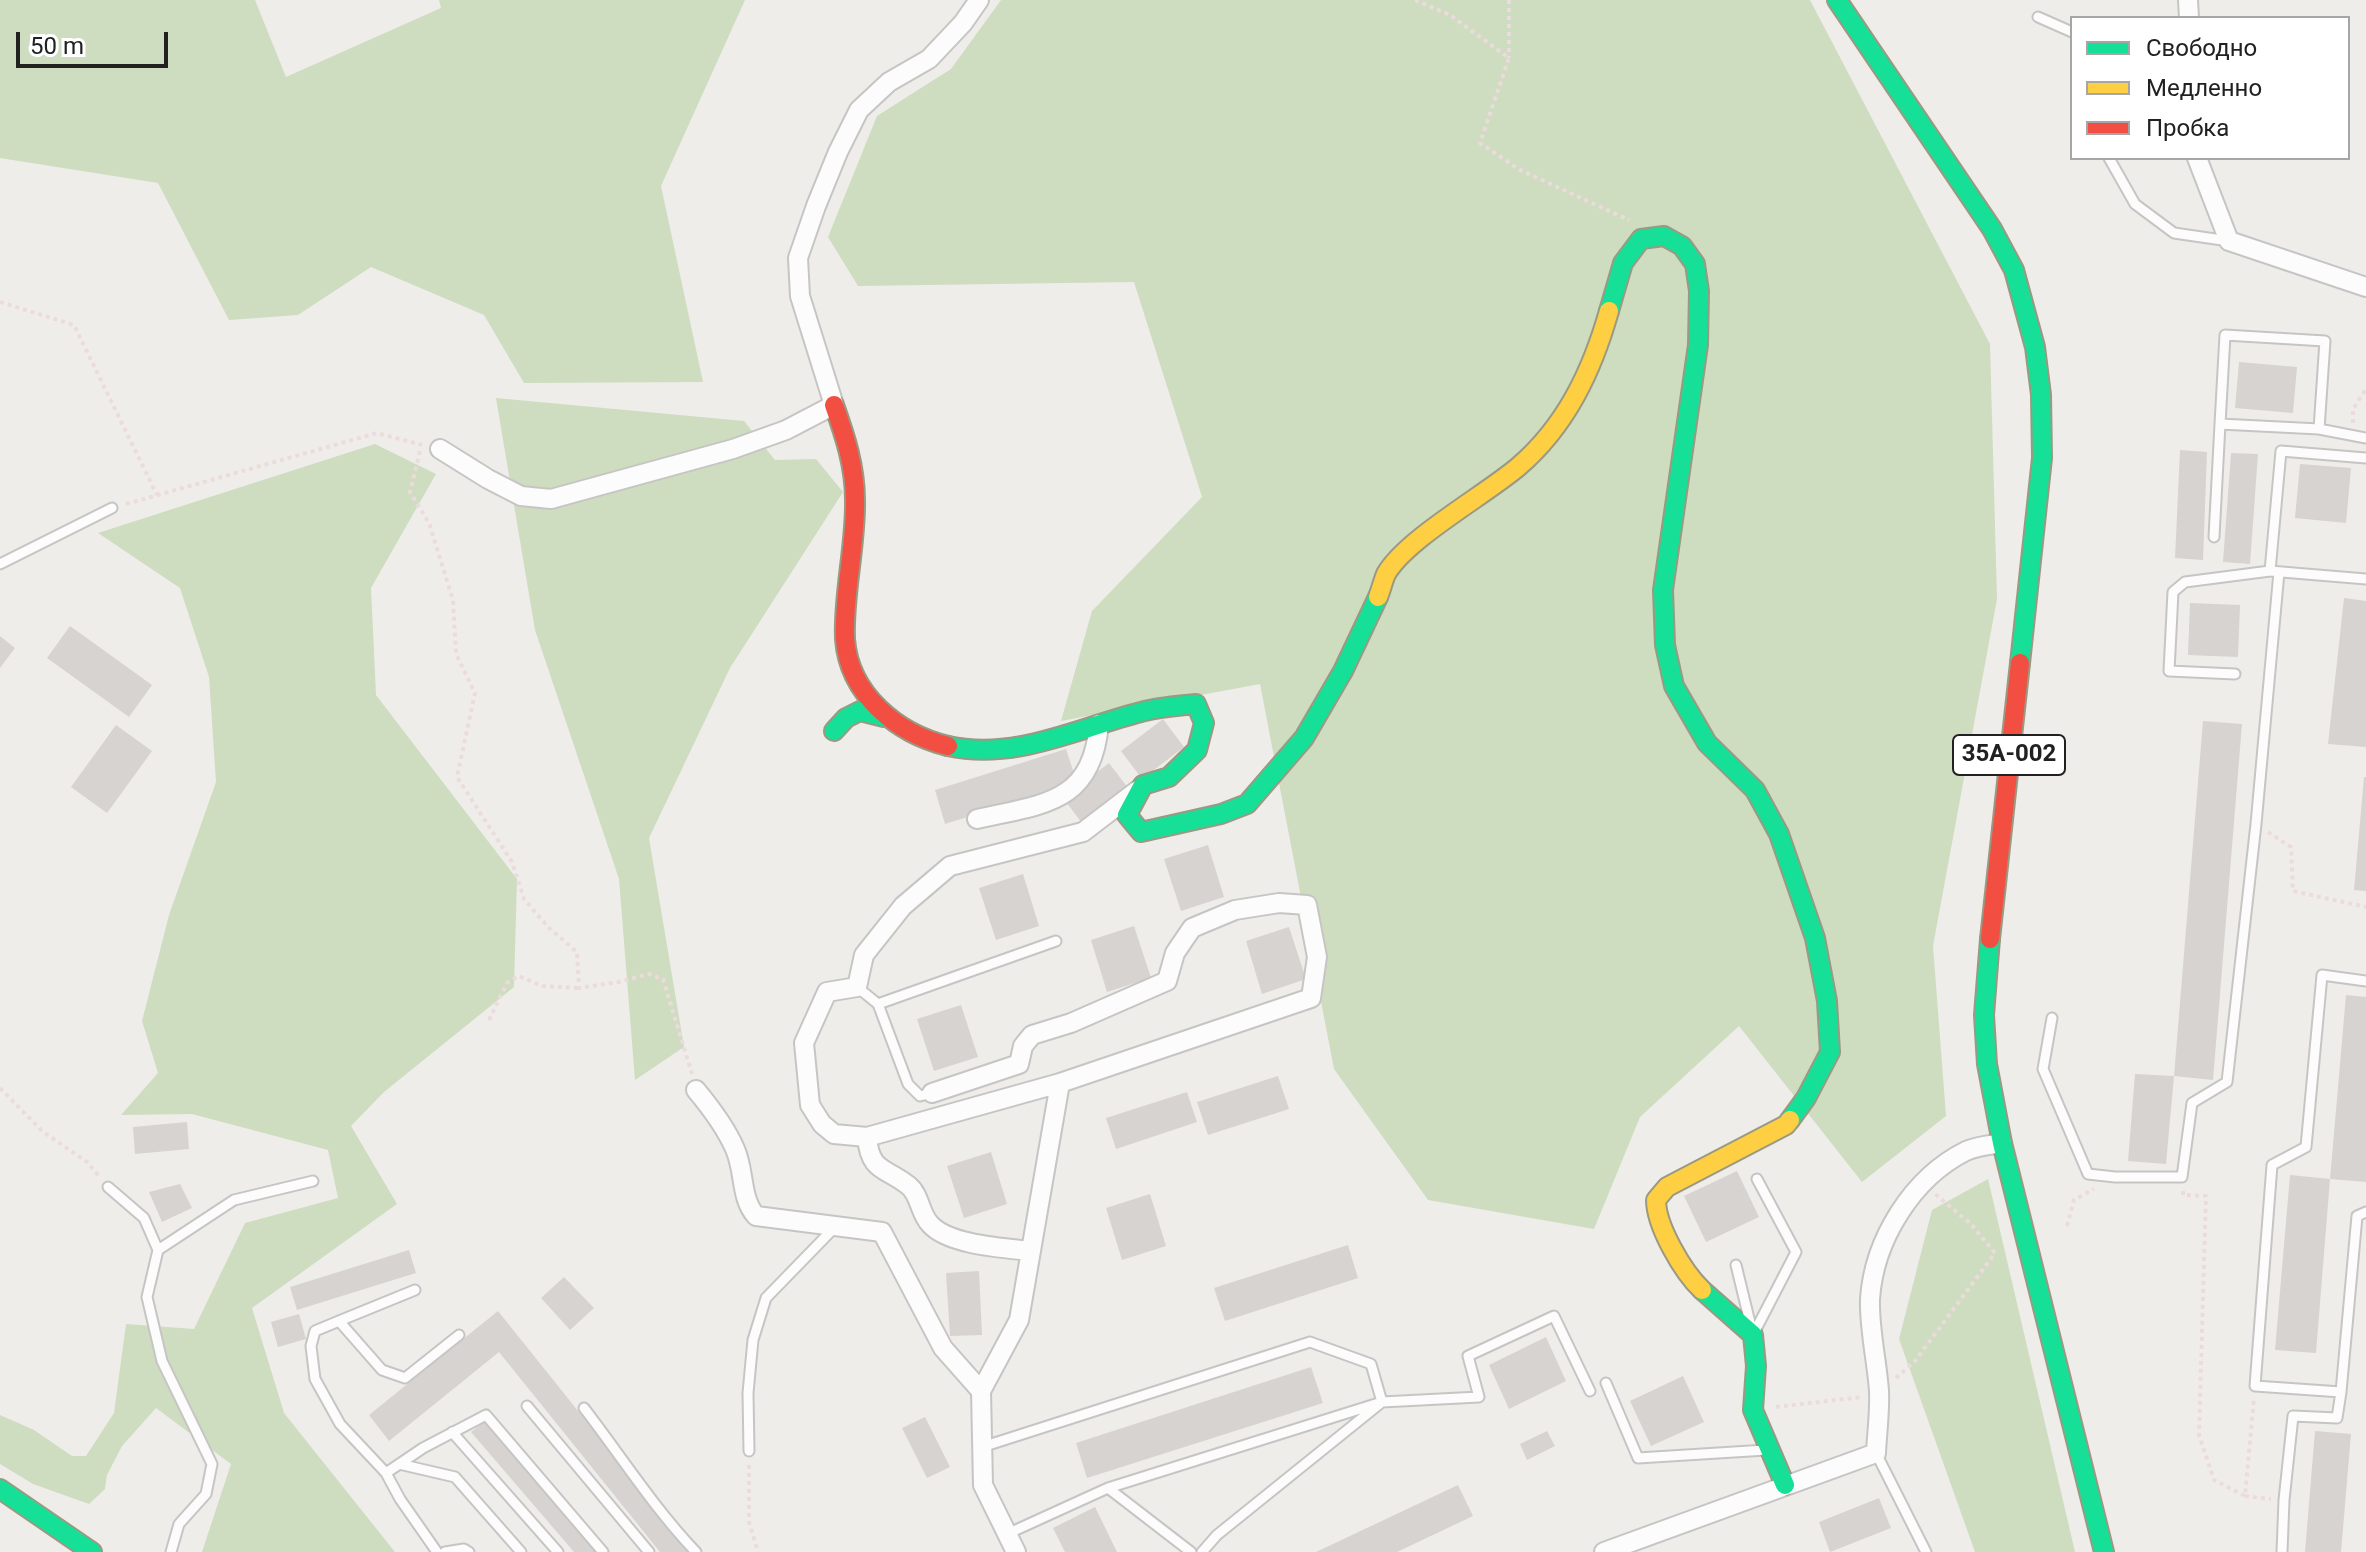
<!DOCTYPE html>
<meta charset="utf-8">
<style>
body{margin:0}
#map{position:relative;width:2366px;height:1552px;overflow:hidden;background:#efedea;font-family:Roboto,sans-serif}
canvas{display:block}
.legend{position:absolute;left:2070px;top:16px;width:280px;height:144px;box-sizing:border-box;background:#fff;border:2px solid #a6a6a6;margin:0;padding:10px 14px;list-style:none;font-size:24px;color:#212121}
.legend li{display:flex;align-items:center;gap:16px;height:40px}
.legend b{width:40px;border:2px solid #a6a6a6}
.scale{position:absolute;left:16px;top:32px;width:152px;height:36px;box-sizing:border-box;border:4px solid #212121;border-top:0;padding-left:10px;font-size:24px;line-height:28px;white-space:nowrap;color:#212121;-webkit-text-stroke:6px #fff;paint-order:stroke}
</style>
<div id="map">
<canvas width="2366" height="1552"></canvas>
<ul class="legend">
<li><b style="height:10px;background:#16e098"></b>Свободно</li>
<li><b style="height:10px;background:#ffcf43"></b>Медленно</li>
<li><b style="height:10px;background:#f24e42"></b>Пробка</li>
</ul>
<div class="scale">50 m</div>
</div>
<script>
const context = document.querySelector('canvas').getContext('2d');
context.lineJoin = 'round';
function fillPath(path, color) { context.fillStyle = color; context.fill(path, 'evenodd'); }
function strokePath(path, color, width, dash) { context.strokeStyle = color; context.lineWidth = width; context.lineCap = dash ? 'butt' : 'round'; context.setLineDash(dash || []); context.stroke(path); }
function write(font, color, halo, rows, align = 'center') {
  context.font = font + ' Roboto,sans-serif'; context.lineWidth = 8; context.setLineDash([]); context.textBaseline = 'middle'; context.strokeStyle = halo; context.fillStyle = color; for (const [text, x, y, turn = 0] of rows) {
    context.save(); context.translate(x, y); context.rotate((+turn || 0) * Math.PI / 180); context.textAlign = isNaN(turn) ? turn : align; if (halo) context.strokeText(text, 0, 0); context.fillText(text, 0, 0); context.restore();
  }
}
fillPath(new Path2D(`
 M 0,0 L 255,0 L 286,77 L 441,8 L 439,0 L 745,0 L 661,186 L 703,382 L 524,383 L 484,315 L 371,267 L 298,315 L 229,320 L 158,183 L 0,158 Z
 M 1001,0 L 1810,0 L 1990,344 L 1997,599 L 1933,946 L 1946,1116 L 1862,1182 L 1739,1026 L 1640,1117 L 1594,1229 L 1428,1200 L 1334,1069 L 1260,684 L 1061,721 L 1092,611 L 1202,497 L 1134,282 L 858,286 L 828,237 L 877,116 L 951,69 Z
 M 496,398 L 744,421 L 775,460 L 816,459 L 843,492 L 730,668 L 649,838 L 684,1047 L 635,1080 L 619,879 L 535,630 Z
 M 375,444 L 436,474 L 371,588 L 376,695 L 517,879 L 514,987 L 384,1092 L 351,1126 L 397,1204 L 252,1308 L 284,1413 L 395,1552 L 202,1552 L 231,1464 L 156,1408 L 122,1446 L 107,1475 L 105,1489 L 89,1504 L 33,1484 L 0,1464 L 0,1415 L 34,1430 L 72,1456 L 86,1456 L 114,1413 L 126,1324 L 194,1329 L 245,1223 L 338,1198 L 328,1150 L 192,1114 L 121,1115 L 158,1073 L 142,1021 L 169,915 L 216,782 L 209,677 L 180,588 L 98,533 Z
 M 1988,1179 L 2075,1552 L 1975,1552 L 1899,1339 L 1932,1210 Z`), '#cedcc0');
fillPath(new Path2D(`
 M 2239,362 L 2297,367 L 2293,413 L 2235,408 Z
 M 2180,450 L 2207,452 L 2203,560 L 2175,558 Z
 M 2231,453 L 2258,454 L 2250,564 L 2223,562 Z
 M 2300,464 L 2351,468 L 2346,523 L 2295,518 Z
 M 2344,598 L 2366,601 L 2366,747 L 2328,744 Z
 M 2190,603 L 2240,605 L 2238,657 L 2188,655 Z
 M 70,626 L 152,685 L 129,717 L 47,658 Z
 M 0,636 L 15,648 L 0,668 Z
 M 1163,719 L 1184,747 L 1142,779 L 1121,751 Z
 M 2203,721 L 2242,724 L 2213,1080 L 2174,1076 Z
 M 116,725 L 152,751 L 107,813 L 71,787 Z
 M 1066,749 L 1077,783 L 945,824 L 935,790 Z
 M 1109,763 L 1128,788 L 1082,823 L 1063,798 Z
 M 2364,777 L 2366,777 L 2366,891 L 2354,890 Z
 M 1208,845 L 1224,897 L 1181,911 L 1164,859 Z
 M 1023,874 L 1039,926 L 996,940 L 979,888 Z
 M 1134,926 L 1151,978 L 1107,992 L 1091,940 Z
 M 1289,927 L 1306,979 L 1262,994 L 1246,941 Z
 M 2346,995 L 2366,997 L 2366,1182 L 2330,1179 Z
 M 961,1005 L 978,1057 L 934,1071 L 917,1019 Z
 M 2135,1074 L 2174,1076 L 2166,1164 L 2128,1161 Z
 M 1278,1076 L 1289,1109 L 1208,1135 L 1197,1102 Z
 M 1187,1092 L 1197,1122 L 1116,1149 L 1106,1118 Z
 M 187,1122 L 189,1149 L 135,1154 L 133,1127 Z
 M 991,1152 L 1007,1204 L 964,1218 L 947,1166 Z
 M 1737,1171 L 1759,1217 L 1706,1242 L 1684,1196 Z
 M 2290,1175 L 2330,1179 L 2316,1353 L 2275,1350 Z
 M 180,1184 L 192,1208 L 162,1222 L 149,1192 Z
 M 1150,1194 L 1166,1246 L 1122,1260 L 1106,1208 Z
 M 1348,1245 L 1358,1278 L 1225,1321 L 1214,1288 Z
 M 409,1250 L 416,1273 L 297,1310 L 290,1287 Z
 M 979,1271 L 982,1335 L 950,1336 L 946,1273 Z
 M 564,1277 L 594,1308 L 570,1330 L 541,1298 Z
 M 498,1311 L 691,1552 L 660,1552 L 499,1352 L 389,1441 L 369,1415 Z
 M 299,1314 L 306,1339 L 278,1347 L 271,1322 Z
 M 1546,1337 L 1566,1381 L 1509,1409 L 1489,1365 Z
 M 1311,1367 L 1323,1403 L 1087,1478 L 1076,1443 Z
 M 1683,1376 L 1704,1422 L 1651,1446 L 1630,1401 Z
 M 925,1417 L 950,1467 L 927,1478 L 902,1428 Z
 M 484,1422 L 595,1552 L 574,1552 L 471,1432 Z
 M 1547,1431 L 1555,1446 L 1527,1460 L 1520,1444 Z
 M 2315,1431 L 2351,1434 L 2341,1552 L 2305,1552 Z
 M 1458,1485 L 1473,1516 L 1397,1552 L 1316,1552 Z
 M 1879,1498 L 1891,1528 L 1830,1552 L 1819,1522 Z
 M 1095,1507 L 1117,1552 L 1065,1552 L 1053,1528 Z`), '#d6d3d1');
const lane = new Path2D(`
 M 2038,17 L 2072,32
 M 2109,158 L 2135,204 L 2174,233 L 2229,241
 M 2319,429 L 2325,341 L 2225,335 L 2220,424 L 2319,429 L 2366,438
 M 2366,458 L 2281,451 L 2270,571 L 2366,579
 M 2214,537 L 2220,424
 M 0,564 L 112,508
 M 2235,674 L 2169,671 L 2173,592 L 2185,582 L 2270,571
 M 2366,981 L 2322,975 L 2306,1147 L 2272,1165 L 2255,1386 L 2341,1392 L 2357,1216 L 2366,1212
 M 857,987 L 878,1004
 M 2052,1018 L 2043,1069 L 2088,1174 L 2115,1177 L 2182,1177 L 2192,1103 L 2227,1082 L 2256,824 L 2279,572
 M 932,1093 L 920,1096 L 908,1084 L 878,1004 L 1056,941
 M 108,1187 L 144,1218 L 158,1250 L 147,1297 L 162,1361 L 212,1464 L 206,1494 L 179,1524 L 171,1552
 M 158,1250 L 234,1200 L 313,1181
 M 1736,1265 L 1753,1335 L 1796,1252 L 1757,1179
 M 339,1321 L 415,1290
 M 1606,1383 L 1638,1458 L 1766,1450
 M 527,1406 L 649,1552
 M 584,1408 C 621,1456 654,1508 696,1552
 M 452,1432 L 558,1552
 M 982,1447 L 1310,1342 L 1371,1364 L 1382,1402 L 1108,1488
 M 749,1451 L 748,1393 L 753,1340 L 766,1298 L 836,1226
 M 1876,1453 L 1926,1552
 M 399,1464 L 455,1477 L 521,1552
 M 386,1473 L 423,1448 L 486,1415 L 603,1552
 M 1007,1534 L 1108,1488 L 1191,1552
 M 437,1552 L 400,1499 L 386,1473 L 340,1424 L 315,1379 L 311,1346 L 315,1331 L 339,1321 L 382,1370 L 405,1378 L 459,1335
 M 445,1552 L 464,1549 L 469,1552
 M 1202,1552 L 1217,1535 L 1382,1402 L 1479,1397 L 1468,1356 L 1554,1316 L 1590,1391
 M 2282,1552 L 2284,1500 L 2293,1416 L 2337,1418 L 2341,1392`);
const street = new Path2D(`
 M 2188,0 L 2189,18
 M 2197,158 L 2229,241 L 2366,287
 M 440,449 L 488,479 L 521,496 L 551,499 L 733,449 L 786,430 L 834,405 L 800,296 L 798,258 L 816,206 L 838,152 L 859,110 L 889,82 L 929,59 L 963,23 L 979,0
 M 977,819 C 1043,804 1092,804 1099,724
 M 696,1090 C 711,1108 726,1128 735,1149 C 745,1171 740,1198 756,1216 L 882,1232 L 943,1348 L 981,1391
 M 932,1093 L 1019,1064 L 1023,1046 L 1032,1035 L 1071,1023 L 1167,981 L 1175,953 L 1192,928 L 1235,910 L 1279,903 L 1307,905 L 1317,957 L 1311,998 L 1060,1083 L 1019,1320 L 981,1391 L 983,1485 L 1016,1552
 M 867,1137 L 834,1134 L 822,1124 L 810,1105 L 804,1043 L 827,992 L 857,987 L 864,955 L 903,906 L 950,866 L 1083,832 L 1138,790
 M 1031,1251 C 1004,1248 948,1245 930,1224 C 920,1214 920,1195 909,1186 C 886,1167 870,1173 867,1137 L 1060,1083
 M 1604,1552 L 1876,1453 C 1877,1432 1880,1411 1879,1391 C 1877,1361 1869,1329 1870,1299 C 1874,1240 1912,1178 1966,1151 C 1977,1146 1991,1145 2002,1143`);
const fast = new Path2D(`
 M 1837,0 L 1992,229 L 2014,270 L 2035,347 L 2041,395 L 2042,458 L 2020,663
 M 1609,311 L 1623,263 L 1641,239 L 1664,236 L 1682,246 L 1695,264 L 1699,291 L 1698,345 L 1663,590 L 1665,645 L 1674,686 L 1707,743 L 1755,790 L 1779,834 L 1815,938 L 1827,1001 L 1830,1052 L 1806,1098 L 1790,1120
 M 834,731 L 846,718 L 860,711 L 884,717
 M 948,746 C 1015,761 1078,728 1141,712 C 1159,707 1177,706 1196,704 L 1204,723 L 1197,750 L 1169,777 L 1143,785 L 1127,815 L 1141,832 L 1221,814 L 1247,804 L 1304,738 L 1343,671 L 1378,597
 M 1990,939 L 1984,1015 L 1987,1064 L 2002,1143 L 2104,1552
 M 1702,1290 L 1753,1335 L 1756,1366 L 1753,1410 L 1785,1485
 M 0,1489 L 92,1552`);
const slow = new Path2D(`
 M 1378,597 C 1381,590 1383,581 1386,574 C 1406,539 1485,495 1518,467 C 1566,426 1592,371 1609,311
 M 1702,1290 C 1683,1272 1656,1226 1656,1200 L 1667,1187 L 1786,1125 L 1790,1120`);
const jam = new Path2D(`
 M 834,405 C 845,436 855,466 855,500 C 856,546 843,594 845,639 C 849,695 898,734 948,746
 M 1990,939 L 2020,663`);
strokePath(lane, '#c6c5c4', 13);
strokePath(street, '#c6c5c4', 22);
strokePath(fast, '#9a9982', 22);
strokePath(slow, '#9a9982', 22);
strokePath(jam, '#9a9982', 22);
strokePath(new Path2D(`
 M 1415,0 L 1450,15 L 1509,58 L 1480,143 L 1520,170 L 1629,220
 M 1509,0 L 1509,58
 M 0,302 L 74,325 L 157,495
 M 2353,423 L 2353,409 L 2366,389
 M 420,451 L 410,492 L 429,523 L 453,600 L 456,654 L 475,693 L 457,777 L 512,862 L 524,899 L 549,928 L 577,952 L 579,988 L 619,982 L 649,974 L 663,979 L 692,1074
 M 126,504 L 377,433 L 422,445
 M 2268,832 L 2291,847 L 2293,891 L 2366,907
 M 489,1020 L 507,983 L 519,976 L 542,986 L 579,988
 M 0,1088 L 42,1131 L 87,1162 L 99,1176
 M 2183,1191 L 2183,1195 L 2206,1196 L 2199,1435 L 2214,1480 L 2245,1496 L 2254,1398
 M 2067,1226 L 2074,1200 L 2094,1189
 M 1896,1378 L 1915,1361 L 1995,1253 L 1971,1224 L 1935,1194
 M 1776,1407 L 1862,1397
 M 749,1465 L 749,1522 L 758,1552
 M 2245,1496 L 2271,1499`), '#ecdbdc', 4, [4, 4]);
strokePath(lane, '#fdfcfc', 9);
strokePath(street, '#fdfcfc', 18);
strokePath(fast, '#16e098', 18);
strokePath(slow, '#ffcf43', 18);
strokePath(jam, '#f24e42', 18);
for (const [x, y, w] of [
 [2009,755,112]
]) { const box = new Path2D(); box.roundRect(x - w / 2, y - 20, w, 40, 6); context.fillStyle = '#fff'; context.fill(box); strokePath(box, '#212121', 2); }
write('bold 24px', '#212121', null, [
 ["35А-002",2009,755]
]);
</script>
